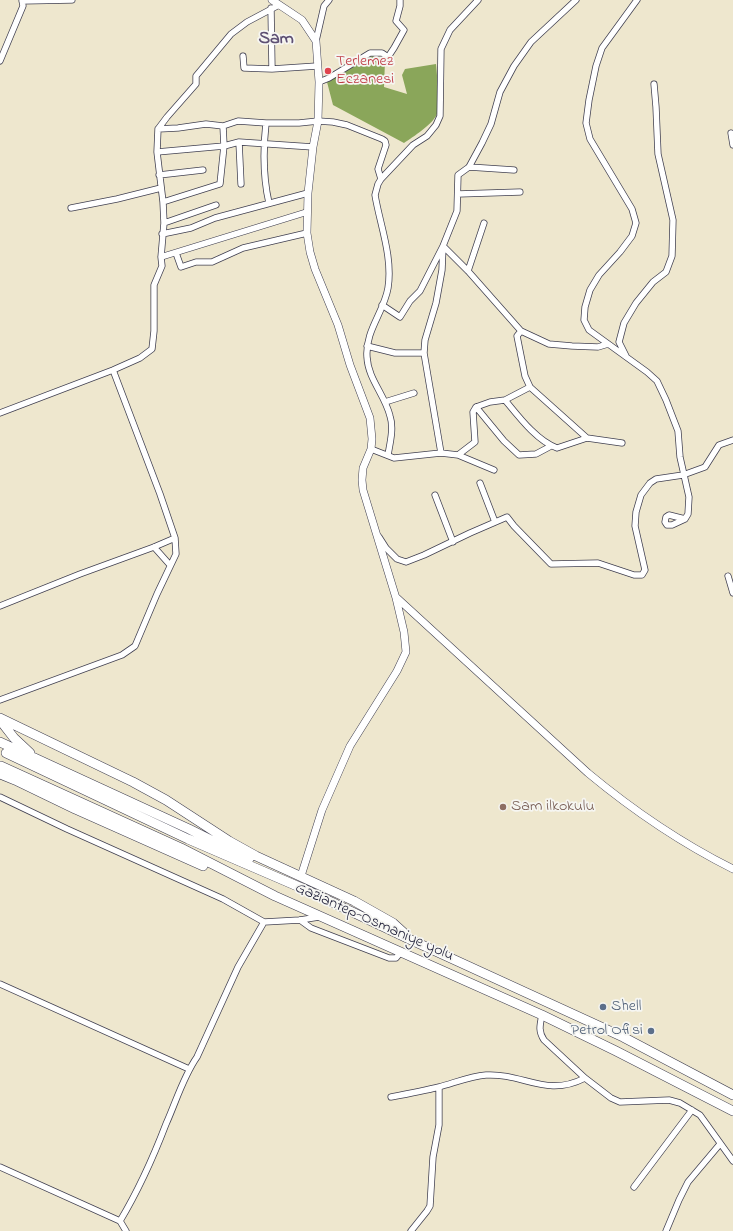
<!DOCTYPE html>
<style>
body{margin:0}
canvas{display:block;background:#eee7ce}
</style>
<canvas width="733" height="1231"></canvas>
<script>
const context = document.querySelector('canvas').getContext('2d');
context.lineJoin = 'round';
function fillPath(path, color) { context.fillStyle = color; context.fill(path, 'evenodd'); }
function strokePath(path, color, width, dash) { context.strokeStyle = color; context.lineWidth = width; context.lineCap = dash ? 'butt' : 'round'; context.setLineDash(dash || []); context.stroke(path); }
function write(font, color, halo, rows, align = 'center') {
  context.font = font + ' "Indie Flower",sans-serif'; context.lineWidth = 3.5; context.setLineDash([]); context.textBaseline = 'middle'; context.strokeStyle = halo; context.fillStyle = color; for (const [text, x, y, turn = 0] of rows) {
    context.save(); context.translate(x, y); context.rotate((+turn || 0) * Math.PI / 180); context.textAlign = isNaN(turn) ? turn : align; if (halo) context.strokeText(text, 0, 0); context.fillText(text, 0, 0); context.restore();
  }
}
fillPath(new Path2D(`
 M 372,56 L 385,61 L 384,87 L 407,94 L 402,75 L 405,69 L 436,64 C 437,74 440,106 437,114 C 433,124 413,137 404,143 L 333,105 L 327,82 Z`), '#8aa65a');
const minor = new Path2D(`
 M 637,0 L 602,48 L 596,66 L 589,100 L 586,123 L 590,139 L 632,209 L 636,223 L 632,236 L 620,252 L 599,275 L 590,290 L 585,307 L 584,320 L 589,330 L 647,372 L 657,381 L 666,400 L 678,431 L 680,457 L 689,497 L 688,514 L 685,519 L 672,525 L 667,525 L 665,522 L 666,517 L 669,515 L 685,519
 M 22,1 L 72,0
 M 271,8 L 272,69
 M 316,41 L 324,6 L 329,0
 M 243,56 L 244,68 L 272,69 L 317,66
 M 0,61 L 23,6 L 22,0
 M 319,82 L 329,78 L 370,53 L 382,53 L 388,57 L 394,48 L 404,30 L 396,21 L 400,6 L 400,0
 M 266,123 C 263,150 263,177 269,203
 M 158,129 L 178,128 L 206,124 L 223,126
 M 731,133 L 733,145
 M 239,142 L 241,184
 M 157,152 L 224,146 L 239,142 L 313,147
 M 469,167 L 514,170
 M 159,175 L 203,170
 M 458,194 L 520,192
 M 163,202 L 220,184 L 224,146 L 223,126 L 238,121 L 266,123 L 299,123 L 318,121 L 333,122 L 347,125 L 382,139 L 385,141 L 386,145 L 378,169 L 381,179
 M 71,208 L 117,199 L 161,188
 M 164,223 L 216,205
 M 162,234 L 191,228 L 215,218 L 308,193
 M 176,253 L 181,267 L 196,262 L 212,262 L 243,248 L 307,233
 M 161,257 L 307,212
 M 468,271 L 484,223
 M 382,305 L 400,317 L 410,301 L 420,291 L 443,246 L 468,271 L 521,331 L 549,344 L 572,346 L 598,347 L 608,344
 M 521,331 L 517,336 L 525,376 L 530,387 L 587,438
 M 367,346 L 395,353 L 424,353
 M 626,356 L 619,342 L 624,323 L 636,303 L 653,282 L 666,272 L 672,256 L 673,220 L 658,154 L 656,107 L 654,84
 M 505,400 C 519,417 537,441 557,448 L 587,438 L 622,443
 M 385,402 L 414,393
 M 476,407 L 504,441 L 519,455 L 536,454 L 551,446
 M 0,413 L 113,370 L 140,358 L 152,349 L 154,331 L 154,285 L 162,266 L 161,257 L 164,223 L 163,202 L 157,152 L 158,129 L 167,117 L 196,84 L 196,76 L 231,34 L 247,22 L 279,5
 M 371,449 L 394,458 L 441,453 L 458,455 L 475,442 L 473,412 L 476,407 L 490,402 L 505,400 L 530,387
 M 441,453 L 424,353 L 425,340 L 436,303 L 442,270 L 443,246 L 457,211 L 458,175 L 469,167 L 482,143 L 491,124 L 500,92 L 514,66 L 531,42 L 576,0
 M 388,455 C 390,443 394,428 390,416 C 385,395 368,379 367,357 C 365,331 384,312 388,288 C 393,257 380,225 375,195 L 378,184 L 381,179 L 413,145 L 427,136 L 436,125 L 440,116 L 441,49 L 450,30 L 478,0
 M 458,455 L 494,470
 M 480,483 L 495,522
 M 435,495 L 453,542
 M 379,537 L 386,548 L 397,559 L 406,562 L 424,555 L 470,533 L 507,517 L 514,526 L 551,564 L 598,563 L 634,575 L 642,575 L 645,570 L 635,526 L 636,512 L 641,495 L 650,483 L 656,479 L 683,475 L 705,467 L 719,445 L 733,440
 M 154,547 L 170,565
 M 728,576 L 733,593
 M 0,606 L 80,574 L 154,547 L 175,538
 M 0,700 L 122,655 L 135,646 L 157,594 L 176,554 L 175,538 L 160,494 L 113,370
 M 0,797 L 67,829 L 223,899 L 264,922 L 238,967 L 197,1057 C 183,1077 176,1102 166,1124 C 153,1158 138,1191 120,1221 L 126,1231
 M 300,920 L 311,928 L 389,958 L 396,958 L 401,952
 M 264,922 L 300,920 L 319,917
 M 0,984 L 189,1069
 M 542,1015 C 540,1025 538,1031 544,1040 L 585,1078
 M 391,1097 C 407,1094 423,1091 439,1087 C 454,1083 471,1076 486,1075 C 524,1073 546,1098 585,1078 L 611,1098 L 620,1102 L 669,1100 L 680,1103 L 700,1115 L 733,1161
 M 0,1167 L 120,1221
 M 634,1187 L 692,1110
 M 411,1231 L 427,1211 L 430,1206 L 433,1157 L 439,1125 L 439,1087
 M 666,1231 L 679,1200 L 688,1182 L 720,1144`);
const tertiary = new Path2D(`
 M 272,0 L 302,20 L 316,41 L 319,82 L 318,121 L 313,147 L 308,193 L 307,233 L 310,252 L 315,269 L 338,325 L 350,365 L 370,418 L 372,439 L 371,449 L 363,468 L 362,480 L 363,490 L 396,598 L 404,632 L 406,652 L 397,671 L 350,746 L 322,810 L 301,876
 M 397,598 L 588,773 C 635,812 679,842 733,869`);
const trunk = new Path2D(`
 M 0,718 L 133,782 L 166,800 L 229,841 L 256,856 L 354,901 L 393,923 L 404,933
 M 0,720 L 14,738 L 30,753
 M 0,742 L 189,829 L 249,859
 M 6,753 L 188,839 L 304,889 L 409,939 L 623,1037 L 733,1095
 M 1,766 L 181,848 L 275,896 L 542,1015 L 616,1051 L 733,1111
 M 0,774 L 15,780 L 75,809 L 203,866`);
strokePath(minor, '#414051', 7);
strokePath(tertiary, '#414051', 8);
strokePath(trunk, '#414051', 10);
strokePath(minor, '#fff', 5.5);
strokePath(tertiary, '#fff', 7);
strokePath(trunk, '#fff', 9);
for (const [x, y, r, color] of [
 [328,71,4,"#e0444e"],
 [503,807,4,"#8d6e63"],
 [603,1007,4,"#5c6f8a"],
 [651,1031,4,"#5c6f8a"]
]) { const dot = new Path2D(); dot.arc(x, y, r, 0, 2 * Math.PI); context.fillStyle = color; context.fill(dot); strokePath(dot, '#f6f6f2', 1.5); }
write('16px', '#be3a42', '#f6f6f2', [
 ["Terlemez",336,62],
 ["Eczanesi",336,80]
], 'left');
write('16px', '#785e54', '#f6f6f2', [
 ["Sam ilkokulu",511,807]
], 'left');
write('16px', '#22223b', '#f6f6f2', [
 ["Gaziantep-Osmaniye yolu",374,923,24]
]);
write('16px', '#4e5e75', '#f6f6f2', [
 ["Shell",611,1007],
 ["Petrol Ofisi",643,1031,"right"]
], 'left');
write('bold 18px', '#5e5073', '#f6f6f2', [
 ["Sam",276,40]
]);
</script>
